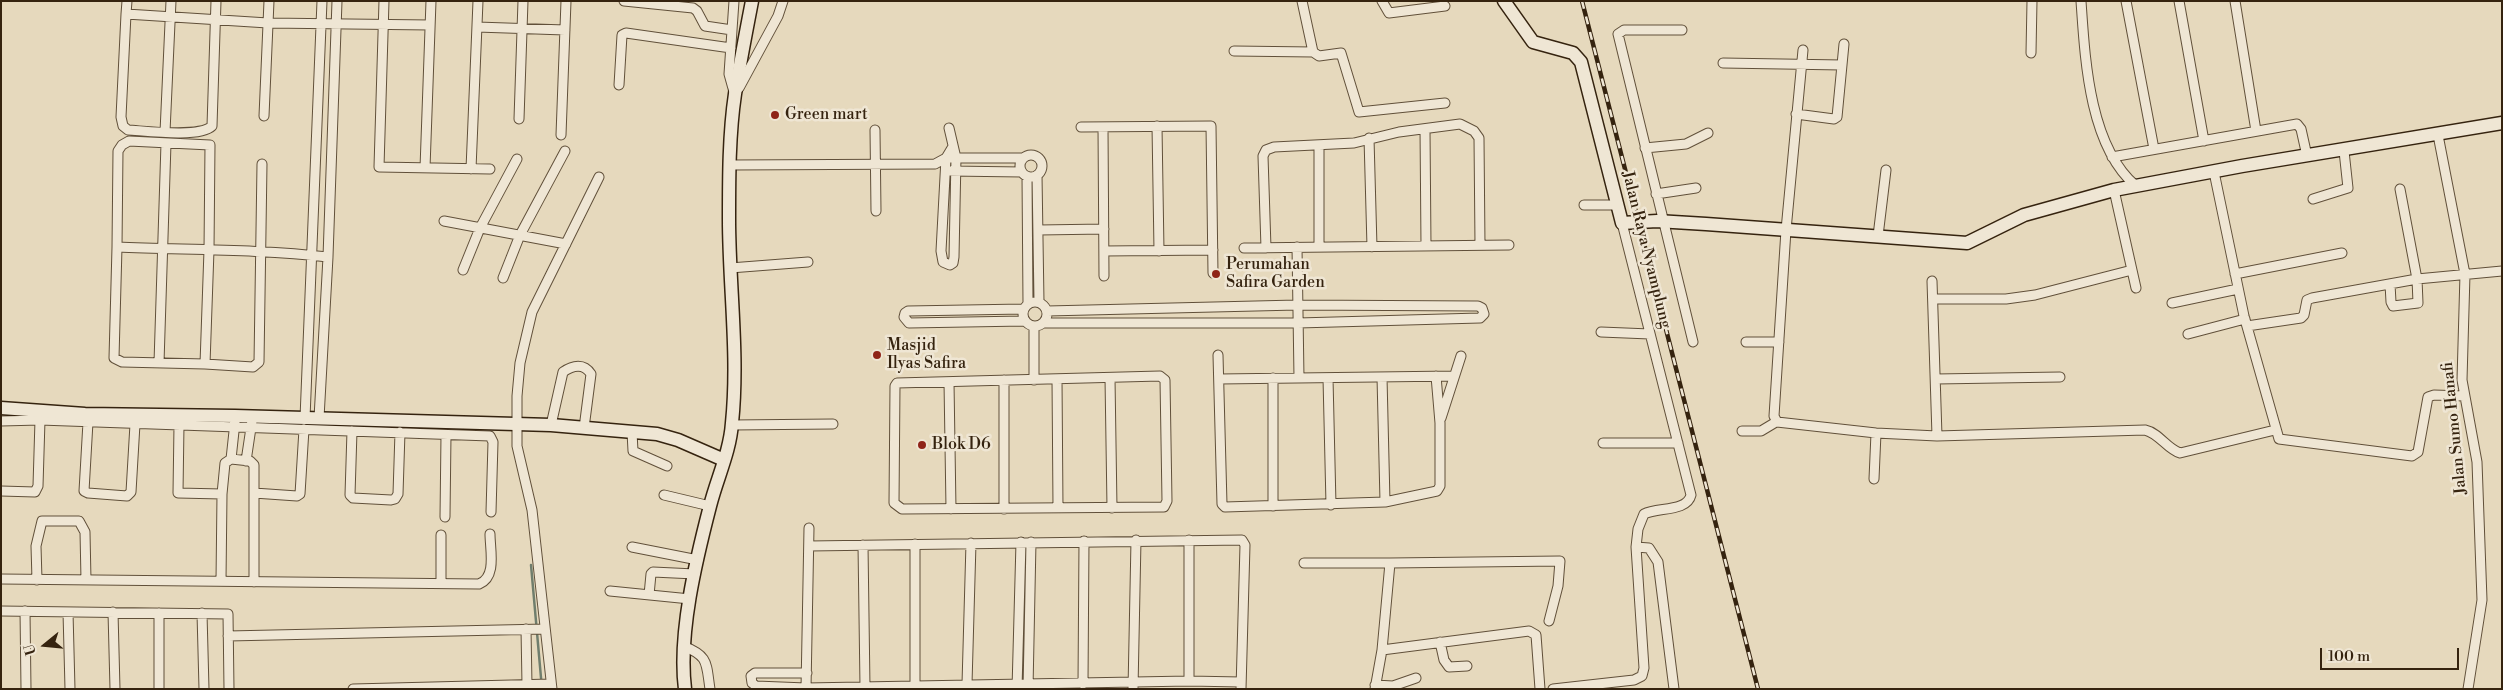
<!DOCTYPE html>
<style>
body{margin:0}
#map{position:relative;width:2503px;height:690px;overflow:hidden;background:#e6d9bd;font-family:"Libre Bodoni",serif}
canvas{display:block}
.frame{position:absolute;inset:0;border:2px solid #35230f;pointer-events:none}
.north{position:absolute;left:20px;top:620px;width:50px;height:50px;-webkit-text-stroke:4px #efe6d4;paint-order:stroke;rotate:253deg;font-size:14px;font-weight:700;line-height:20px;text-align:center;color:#35230f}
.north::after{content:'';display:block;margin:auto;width:18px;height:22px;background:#35230f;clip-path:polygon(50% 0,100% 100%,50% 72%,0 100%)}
.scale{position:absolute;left:2320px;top:648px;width:139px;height:22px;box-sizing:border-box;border:2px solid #35230f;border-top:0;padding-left:6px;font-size:15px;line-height:18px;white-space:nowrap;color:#35230f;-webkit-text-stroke:4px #efe6d4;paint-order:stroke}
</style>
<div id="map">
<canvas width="2503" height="690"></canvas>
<div class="frame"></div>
<div class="north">U</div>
<div class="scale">100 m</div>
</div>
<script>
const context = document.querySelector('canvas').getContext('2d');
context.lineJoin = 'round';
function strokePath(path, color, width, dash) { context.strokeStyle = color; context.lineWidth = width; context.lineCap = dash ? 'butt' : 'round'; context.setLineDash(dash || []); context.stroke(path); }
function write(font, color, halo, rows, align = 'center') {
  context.font = font + ' "Libre Bodoni",serif'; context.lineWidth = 5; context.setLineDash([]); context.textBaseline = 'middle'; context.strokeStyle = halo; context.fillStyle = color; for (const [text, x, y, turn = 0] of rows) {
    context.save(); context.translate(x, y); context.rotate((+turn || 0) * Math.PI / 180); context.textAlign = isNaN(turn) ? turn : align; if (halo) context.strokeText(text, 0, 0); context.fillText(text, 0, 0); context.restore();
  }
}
strokePath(new Path2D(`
 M 531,565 L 542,689`), '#707e6d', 2.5);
const street = new Path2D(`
 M 127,1 L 126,14 L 268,23 L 430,25
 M 384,1 L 379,167 L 490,169
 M 624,1 L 693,8 L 697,11 L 705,26 L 732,30
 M 1302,1 L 1313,52
 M 1382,1 L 1389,13 L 1445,6
 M 2081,1 C 2085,59 2089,146 2136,186
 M 2126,1 L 2154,149
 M 2179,1 L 2204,141
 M 2235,1 L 2256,131
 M 126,14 L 121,117 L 123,126 L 128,130 C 146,131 200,138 212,126 L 216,1
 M 477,27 L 565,30
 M 1682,30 L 1624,30 L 1618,34 L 1693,342
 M 1803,50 L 1786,230 L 1774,416 L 1777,422 L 1876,433 L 1937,436 L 2145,430 C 2159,433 2167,449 2180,453 L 2275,430
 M 1234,51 L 1313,52 L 1319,56 L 1341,53 L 1359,112 L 1445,103
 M 2031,53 L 2032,1
 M 1723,63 L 1842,65
 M 619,85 L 622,35 L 626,33 L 731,48
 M 739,88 L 778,16 L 783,1
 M 734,92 L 729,74 L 734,1
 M 1796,114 L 1834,119 L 1837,117 L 1844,44
 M 264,116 L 269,1
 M 519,119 L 523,1
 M 1157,126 L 1159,251
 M 1081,127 L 1211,126 L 1213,273
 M 1103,127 L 1104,276
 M 949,128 L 956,158 L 954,257 L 953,263 L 950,265 L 943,262 L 941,251 L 946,158 L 952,148
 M 1425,129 L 1426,246
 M 875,130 L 876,211
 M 165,132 L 171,1
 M 561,135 L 566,1
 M 2438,135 L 2465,274 L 2462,380 L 2477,462 L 2482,600 L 2468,689
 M 1369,138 L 1372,247
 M 1319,145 L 1319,247
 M 1645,148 L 1686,144 L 1708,133
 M1020 166a11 11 0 1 1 22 0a11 11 0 1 1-22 0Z
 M 2112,157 L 2297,124 L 2301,129 L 2307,156
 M 262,164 L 259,362 L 253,367 L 205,364 L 209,250 L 210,145 L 129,141 L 122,145 L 118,151 L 117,247 C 187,250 259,249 328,257
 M 731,165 L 935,164 L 946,158 L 1023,158
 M 425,168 L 431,1
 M 471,169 L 478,1
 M 950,171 L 1022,172
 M 2214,172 L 2244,316 L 2279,439 L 2412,456 L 2418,452 L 2428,397 L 2434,395 L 2464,396
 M 1037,175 L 1039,302
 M 1027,176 L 1028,304
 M 2114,190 L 2136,288
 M 1656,194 L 1696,188
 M 2313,199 L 2348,188 L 2344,151
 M 1584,205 L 1617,205
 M 444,221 L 566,244
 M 1039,230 L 1104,229
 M 1878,236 L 1886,170
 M 117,247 L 114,358 L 122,362 L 205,364
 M 1297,247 L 1299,378
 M 1244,248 L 1509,245
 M 1266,248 L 1263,156 L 1266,150 L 1274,147 L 1354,143 L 1399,132 L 1460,124 L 1474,131 L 1479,138 L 1480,245
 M 1104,251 L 1213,250
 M 730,268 L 808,262
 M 463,270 L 480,228 L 517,159
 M 2235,274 L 2342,253
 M 503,278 L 520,235 L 565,151
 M 1932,281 L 1937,436
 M 2390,284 L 2391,302 L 2393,306 L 2418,303 L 2417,279 L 2400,189
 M 1933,299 L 2006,299 L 2035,295 L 2132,270
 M1023 314a12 12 0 1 1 24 0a12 12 0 1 1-24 0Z
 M 2172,303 L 2238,289
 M 1023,309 L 908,311 L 905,313 L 904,317 L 909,323 L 1024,321
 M 1043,323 L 1298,323 L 1480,318 L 1484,314 L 1482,308 L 1478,306 L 1297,305 L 1047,311
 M 2247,326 L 2301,318 L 2304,315 L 2307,300 L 2312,298 L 2417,279 L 2502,271
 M 1601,332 L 1650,334
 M 2188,334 L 2245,319
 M 1746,342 L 1779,342
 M 1218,355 L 1222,504 L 1225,507 L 1385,502 L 1437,491 L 1440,486 L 1440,423 L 1436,376
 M 159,363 L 166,143
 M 1160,376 L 1165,380 L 1167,501 L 1164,507 L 902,509 L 894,503 L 895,386 L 897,383 Z
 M 1382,377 L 1385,502
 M 1110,378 L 1112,508
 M 1273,378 L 1273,506
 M 1328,378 L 1331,505
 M 1057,379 L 1058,508
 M 1219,379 L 1454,376
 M 1936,379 L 2060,377
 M 1004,380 L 1004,509
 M 1034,380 L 1034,327
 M 949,382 L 951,509
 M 305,418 L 322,1
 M 319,418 L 328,257 L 337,1
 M 1441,418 L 1461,356
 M 1,421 L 40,420 L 490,436 L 493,442 L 491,512
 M 88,422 L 84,491 L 88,493 L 127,496 L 131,492 L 135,424
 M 179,425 L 178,493 L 222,494
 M 551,425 L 563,372 C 573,365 584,363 591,374 L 584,428
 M 732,425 L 833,424
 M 352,431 L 350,495 L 353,498 L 391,500 L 395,499 L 398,494 L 400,432
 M 1742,431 L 1761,431 L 1776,422
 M 632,432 L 633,451 L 667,466
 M 1603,443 L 1678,443
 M 231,459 L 235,422
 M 246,461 L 252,421
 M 1874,479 L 1876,433
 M 1,491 L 35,492 L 38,486 L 40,420
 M 254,493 L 297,496 L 300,494 L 304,429
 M 664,495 L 710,506
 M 445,517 L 446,435
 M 863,545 L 865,687
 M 809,546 L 1242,540 L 1245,545 L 1241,689
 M 632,547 L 698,560
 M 1636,547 L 1649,548 L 1658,562 L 1674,689
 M 1304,563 L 1390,563
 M 1,579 L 479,584 C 497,577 490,550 490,534
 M 37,580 L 36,546 L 42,521 L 79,521 L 85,532 L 86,580
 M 221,581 L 222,494 L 225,463 L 231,459 L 250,461 L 254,465 L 254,582
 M 441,583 L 441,535
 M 610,591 L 690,599
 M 649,595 L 651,574 L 653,572 L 695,574
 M 1,611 L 228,614 L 229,689
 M 25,611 L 26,689
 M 68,612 L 70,689
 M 113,612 L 115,689
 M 159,613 L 159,689
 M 202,613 L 204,689
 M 526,629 L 527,685
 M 228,636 L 545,629
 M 1440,642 L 1444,660 L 1449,667 L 1467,666
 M 683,646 C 709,656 706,663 710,689
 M 1382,650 L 1390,563 L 1560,561 L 1558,586 L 1549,621
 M 807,673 L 755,673 L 751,676 L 752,683 L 756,686 L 806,688 L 1189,681 L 1241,682
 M 1189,681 L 1189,540
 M 967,684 L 971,543
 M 1083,684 L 1084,541
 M 915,685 L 915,544
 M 1375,685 L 1393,686 L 1416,678
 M 353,689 L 551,684
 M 552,689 L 532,510 L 517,446 L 517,396 L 520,363 L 532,312 L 599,177
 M 806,689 L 809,528
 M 1017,689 L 1021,542
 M 1028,689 L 1031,542
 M 1133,689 L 1136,540
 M 1375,689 L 1382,650 L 1529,631 L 1536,635 L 1540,689
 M 1553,689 L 1634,680 L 1642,676 L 1644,668 L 1636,547 L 1638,529 L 1644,514 C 1658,507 1687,512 1691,495 L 1622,223`);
const secondary = new Path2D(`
 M 1504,1 L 1533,42 L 1573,53 L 1581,62 L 1622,223 L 1657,221 L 1706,224 L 1967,243 L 2024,215 L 2114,190 L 2242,166 L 2502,123
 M 1,408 L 85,414 L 235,416 L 551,425 L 657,434 L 678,440 L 724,460
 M 685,689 C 678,634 696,560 710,506 C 717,478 730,452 732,423 C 739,355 729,286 729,219 C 729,178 729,134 735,94 C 740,63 746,32 752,1`);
strokePath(street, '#61503a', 11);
strokePath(secondary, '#35230f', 15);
strokePath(street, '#efe6d4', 9);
strokePath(secondary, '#efe6d4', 12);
const rail = new Path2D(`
 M 1582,1 L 1758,689`);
strokePath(rail, '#35230f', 4.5);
strokePath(rail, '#efe6d4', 2.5, [8]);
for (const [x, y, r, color] of [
 [775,115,5,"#8f2418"],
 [1216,274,5,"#8f2418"],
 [877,355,5,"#8f2418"],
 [922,445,5,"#8f2418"]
]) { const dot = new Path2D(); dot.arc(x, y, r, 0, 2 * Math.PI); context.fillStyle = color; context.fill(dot); strokePath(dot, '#efe6d4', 2); }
write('16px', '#35230f', '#efe6d4', [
 ["Green mart",785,115],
 ["Perumahan",1226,265],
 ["Safira Garden",1226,283],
 ["Masjid",887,346],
 ["Ilyas Safira",887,364],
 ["Blok D6",932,445]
], 'left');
write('16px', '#35230f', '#efe6d4', [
 ["Jalan Raya Nyamplung",1646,250,76],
 ["Jalan Sumo Hanafi",2455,428,-96]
]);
</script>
